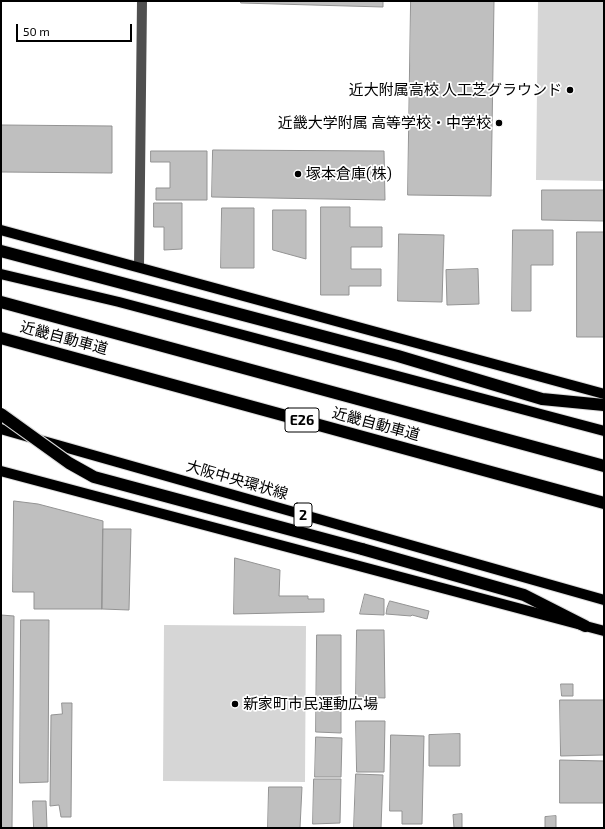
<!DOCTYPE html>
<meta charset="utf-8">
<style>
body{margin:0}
#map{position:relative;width:605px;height:829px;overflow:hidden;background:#fff;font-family:"Exo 2",sans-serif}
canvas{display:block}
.frame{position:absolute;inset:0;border:2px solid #000;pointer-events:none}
.scale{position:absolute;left:16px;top:24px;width:116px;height:18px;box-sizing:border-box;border:2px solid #000;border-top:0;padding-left:5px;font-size:12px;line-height:14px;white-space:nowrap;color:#000;-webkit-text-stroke:3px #fff;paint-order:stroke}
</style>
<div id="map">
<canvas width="605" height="829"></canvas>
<div class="frame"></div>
<div class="scale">50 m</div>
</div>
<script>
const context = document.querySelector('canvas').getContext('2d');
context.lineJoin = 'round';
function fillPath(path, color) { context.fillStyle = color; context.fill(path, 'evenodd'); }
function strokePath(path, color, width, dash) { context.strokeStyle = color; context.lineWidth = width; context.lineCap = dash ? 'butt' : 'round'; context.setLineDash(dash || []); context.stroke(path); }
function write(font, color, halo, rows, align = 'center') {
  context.font = font + ' "Exo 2","Noto Sans JP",sans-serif'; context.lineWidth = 3.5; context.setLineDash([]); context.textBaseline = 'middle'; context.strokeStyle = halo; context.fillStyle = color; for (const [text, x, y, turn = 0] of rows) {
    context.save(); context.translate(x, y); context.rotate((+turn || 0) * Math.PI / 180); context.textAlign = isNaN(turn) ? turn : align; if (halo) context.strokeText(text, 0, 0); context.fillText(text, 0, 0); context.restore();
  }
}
fillPath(new Path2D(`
 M 538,1 L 604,1 L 604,181 L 536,180 Z
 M 164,625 L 306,626 L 305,782 L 163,781 Z`), '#d6d6d6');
const building = new Path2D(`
 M 241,1 L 383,1 L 383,7 L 241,3 Z
 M 411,1 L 494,1 L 491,196 L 408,195 Z
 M 1,125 L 112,126 L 112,173 L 1,172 Z
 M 213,150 L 384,151 L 385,200 L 212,197 Z
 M 151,151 L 207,151 L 207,200 L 156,200 L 156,188 L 170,188 L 170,162 L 151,162 Z
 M 542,190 L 604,190 L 604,221 L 542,220 Z
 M 154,203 L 182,203 L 182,249 L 164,250 L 164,227 L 154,227 Z
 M 321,207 L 350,207 L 350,227 L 382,227 L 382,247 L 351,247 L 351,269 L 381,269 L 381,286 L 349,286 L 349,295 L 321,295 Z
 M 222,208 L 254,208 L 254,268 L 221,268 Z
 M 273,210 L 306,210 L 306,259 L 273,250 Z
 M 513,230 L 553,230 L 553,265 L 531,265 L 531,311 L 512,311 Z
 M 577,232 L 604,232 L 604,337 L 577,337 Z
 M 399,234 L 444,235 L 442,302 L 398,301 Z
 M 478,269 L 479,304 L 447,305 L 446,270 Z
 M 14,501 L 38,504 L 103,521 L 102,609 L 34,609 L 34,592 L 13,592 Z
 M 103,529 L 131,529 L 129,610 L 102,609 Z
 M 235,558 L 280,570 L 279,596 L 308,596 L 308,599 L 324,599 L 324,612 L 234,614 Z
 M 365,594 L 384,599 L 384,615 L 360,614 Z
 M 390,601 L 429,611 L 427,619 L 412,615 L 411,616 L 386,614 L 387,608 Z
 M 1,615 L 14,616 L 12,828 L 1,828 Z
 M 21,620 L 49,620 L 48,782 L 20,783 Z
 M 357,630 L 384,630 L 385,698 L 356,697 Z
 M 317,635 L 341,635 L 341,733 L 316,732 Z
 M 561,684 L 573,684 L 573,696 L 562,696 Z
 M 560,700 L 604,700 L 604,755 L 561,756 Z
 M 62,703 L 72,703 L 71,817 L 61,817 L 59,805 L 50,806 L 51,715 L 62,714 Z
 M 356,721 L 385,721 L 384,772 L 357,772 Z
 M 460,734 L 460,766 L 429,766 L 429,735 Z
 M 391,735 L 424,736 L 422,824 L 402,824 L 402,811 L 390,811 Z
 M 316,737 L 342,738 L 341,777 L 315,777 Z
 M 560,760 L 604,761 L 604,803 L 560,803 Z
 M 356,774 L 383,775 L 381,828 L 354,828 Z
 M 314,779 L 341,779 L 340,823 L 313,824 Z
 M 269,787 L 302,787 L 300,828 L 268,828 Z
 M 33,801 L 46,801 L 47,828 L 34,828 Z
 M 462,814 L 462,828 L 454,828 L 453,815 Z
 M 556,816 L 556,828 L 545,828 L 545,817 Z`);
fillPath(building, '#bfbfbf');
strokePath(building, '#939393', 1);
const major = new Path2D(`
 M 1,230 L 604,394
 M 1,274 L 119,302 L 604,431
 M 1,429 L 604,600
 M 1,471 L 604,631`);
const highway = new Path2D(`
 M 1,251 L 398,356 L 542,399 L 604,405
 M 1,302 L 604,466
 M 1,338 L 604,503
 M 362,549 L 524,595 L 585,626`);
strokePath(major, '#dbdbdb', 12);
strokePath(highway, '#dbdbdb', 14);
strokePath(new Path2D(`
 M 139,267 L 142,1`), '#4f4f4f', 10);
strokePath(major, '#000', 10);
strokePath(highway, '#000', 12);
const highwayBridge = new Path2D(`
 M 1,414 L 69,463 L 94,477 L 362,549`);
strokePath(highwayBridge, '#dbdbdb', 14, []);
strokePath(highwayBridge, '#000', 12);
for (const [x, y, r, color] of [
 [570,90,4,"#000"],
 [499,123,4,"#000"],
 [298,174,4,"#000"],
 [235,704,4,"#000"]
]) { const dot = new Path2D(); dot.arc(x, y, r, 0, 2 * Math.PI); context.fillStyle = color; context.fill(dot); strokePath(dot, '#fff', 1.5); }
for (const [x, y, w] of [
 [302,420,34],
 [303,515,18]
]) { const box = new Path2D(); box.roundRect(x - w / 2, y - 12, w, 24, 3); context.fillStyle = '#fff'; context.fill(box); strokePath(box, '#000', 1); }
write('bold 14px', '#000', null, [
 ["E26",302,420],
 ["2",303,515]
]);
write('15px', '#000', '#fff', [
 ["近大附属高校 人工芝グラウンド",562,90],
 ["近畿大学附属 高等学校・中学校",491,123],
 ["塚本倉庫(株)",306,174,"left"],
 ["新家町市民運動広場",243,704,"left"]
], 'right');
write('15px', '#000', '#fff', [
 ["近畿自動車道",64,338,15],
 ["近畿自動車道",376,424,15],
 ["大阪中央環状線",237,480,16]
]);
</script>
